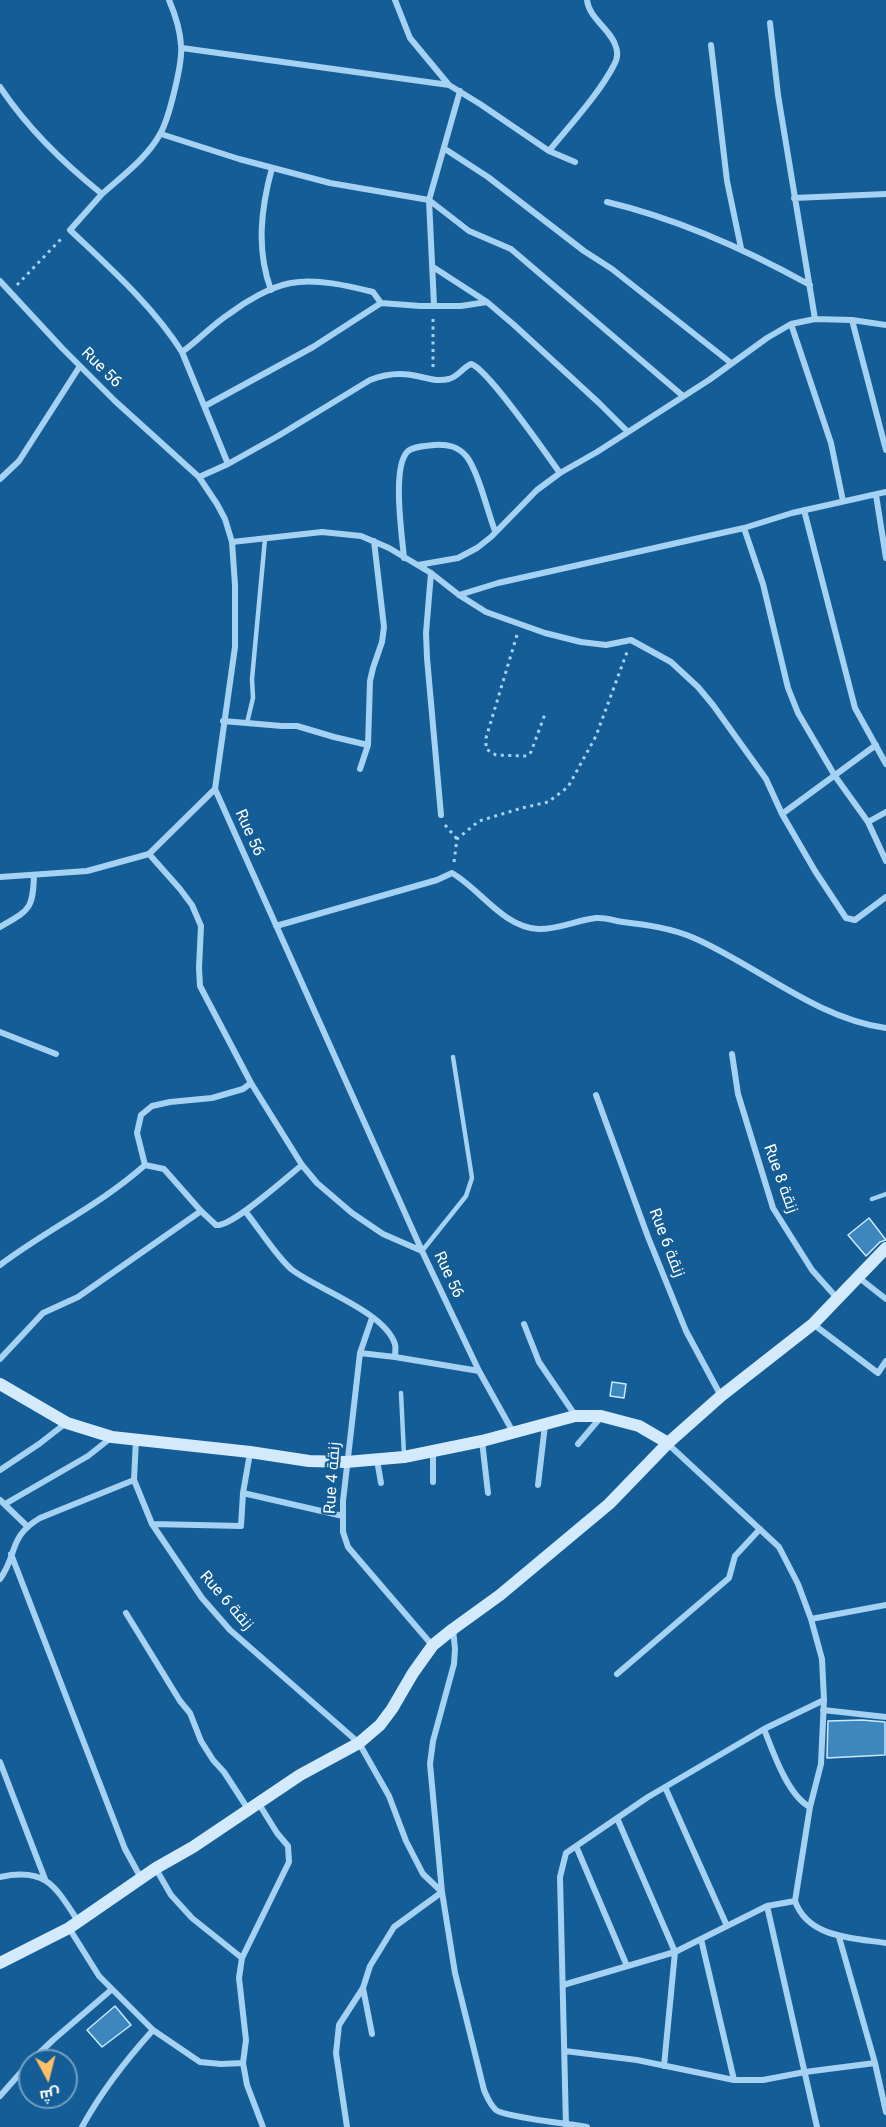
<!DOCTYPE html>
<meta charset="utf-8">
<style>
body{margin:0}
#map{position:relative;width:886px;height:2127px;overflow:hidden;background:#145d96;font-family:Roboto,Cairo,sans-serif}
canvas{display:block}
.north{position:absolute;left:18px;top:2049px;width:60px;height:60px;box-sizing:border-box;background:#145d96;border:2px solid #729ec0;border-radius:50%;rotate:173deg;font-size:16px;font-weight:700;line-height:24px;text-align:center;color:#fff}
.north::after{content:'';display:block;margin:auto;width:21px;height:27px;background:#ffbf66;clip-path:polygon(50% 0,100% 100%,50% 72%,0 100%)}
</style>
<div id="map">
<canvas width="886" height="2127"></canvas>
<div class="north">ش</div>
</div>
<script>
const context = document.querySelector('canvas').getContext('2d');
context.lineJoin = 'round';
function fillPath(path, color) { context.fillStyle = color; context.fill(path, 'evenodd'); }
function strokePath(path, color, width, dash) { context.strokeStyle = color; context.lineWidth = width; context.lineCap = dash ? 'butt' : 'round'; context.setLineDash(dash || []); context.stroke(path); }
function write(font, color, halo, rows, align = 'center') {
  context.font = font + ' Roboto,Cairo,sans-serif'; context.lineWidth = 4.5; context.setLineDash([]); context.textBaseline = 'middle'; context.strokeStyle = halo; context.fillStyle = color; for (const [text, x, y, turn = 0] of rows) {
    context.save(); context.translate(x, y); context.rotate((+turn || 0) * Math.PI / 180); context.textAlign = isNaN(turn) ? turn : align; if (halo) context.strokeText(text, 0, 0); context.fillText(text, 0, 0); context.restore();
  }
}
const building = new Path2D(`
 M 869,1218 L 886,1240 L 880,1242 L 866,1256 L 848,1235 Z
 M 612,1382 L 626,1384 L 624,1398 L 610,1396 Z
 M 862,1720 L 885,1722 L 885,1755 L 827,1758 L 828,1721 Z
 M 115,2006 L 131,2025 L 102,2047 L 87,2030 Z`);
fillPath(building, '#3d86be');
strokePath(building, '#cce8fd', 1.5);
strokePath(new Path2D(`
 M 17,285 L 62,238
 M 433,367 L 433,316
 M 517,635 L 486,738 L 486,749 L 496,755 L 527,756 L 531,752 L 545,714
 M 445,825 L 457,839
 M 454,862 L 457,839 L 479,821 L 522,808 L 548,802 L 568,787 L 596,736 L 627,652`), '#a5d1f2', 3, [3, 4.5]);
strokePath(new Path2D(`
 M 247,723 L 253,698 L 252,679 L 265,539
 M 872,1199 L 886,1194
 M 422,1251 L 466,1196 L 472,1178 L 453,1057
 M 401,1393 L 404,1455`), '#a5d1f2', 4.5);
strokePath(new Path2D(`
 M 395,0 L 410,38 L 449,85 L 480,104 L 549,151 L 575,162
 M 770,23 L 778,95 L 815,319
 M 711,45 L 727,181 L 741,248
 M 182,48 L 449,85
 M 0,87 C 28,129 63,163 102,194 L 70,230 C 109,267 153,306 182,352 L 228,464
 M 161,134 L 239,159 L 330,183 L 429,200 L 469,231 L 511,249 L 683,396
 M 445,149 L 488,177 L 584,251 L 612,269 L 731,363
 M 549,151 C 570,125 599,94 614,65 C 617,60 618,53 616,47 C 611,29 589,19 587,0
 M 102,194 C 122,176 147,158 160,134 C 169,119 183,62 181,45 C 180,29 175,14 169,0
 M 794,198 L 886,194
 M 607,202 C 679,219 745,249 810,285
 M 433,267 L 487,302 L 513,324 L 599,403 L 627,431
 M 0,281 L 62,348 L 115,401 L 199,477 L 217,504 L 225,519 L 232,542 L 235,585 L 235,647 L 215,789 L 422,1251 L 479,1371 L 513,1432
 M 271,290 C 256,250 261,208 272,168
 M 434,305 L 429,200 L 460,91
 M 852,320 L 886,450
 M 791,324 L 831,443 L 843,501
 M 182,352 C 199,340 212,325 229,314 C 246,301 270,287 291,283 C 316,278 349,286 373,292 L 381,303
 M 205,406 L 313,347 L 381,303 L 420,306 L 461,306 L 487,302
 M 199,477 L 228,464 L 278,436 L 370,380 C 385,374 401,372 417,376 C 428,378 436,382 449,379 C 459,376 462,368 471,364 C 487,368 547,455 560,473
 M 0,479 L 19,461 L 80,366
 M 876,495 L 886,558
 M 804,510 L 855,708 L 886,764
 M 744,528 L 763,584 L 788,688 L 798,713 L 835,776 L 868,822 L 886,861
 M 232,542 L 322,532 L 361,536 L 389,548 L 431,573 L 459,595 L 486,612 L 545,633 L 581,642 L 606,645 L 631,640 L 671,662 L 698,687 L 713,705 L 766,779 L 782,814 L 815,871 L 846,918 L 855,920 L 886,897
 M 404,558 C 402,535 392,469 407,452 C 413,446 426,446 434,445 C 447,444 458,446 467,457 C 479,474 487,510 495,531
 M 418,565 L 458,558 L 477,548 L 491,537 L 537,490 L 560,473 L 597,452 L 709,380 L 767,338 L 791,324 L 815,319 L 852,320 L 886,325
 M 431,573 L 426,633 L 427,658 L 441,815
 M 459,595 L 498,583 L 744,528 L 792,513 L 886,492
 M 223,721 L 282,726 L 297,726 L 334,737 L 368,745
 M 360,769 L 368,745 L 370,681 L 373,668 L 382,642 L 384,627 L 374,541
 M 782,814 L 876,745
 M 868,822 L 886,812
 M 149,854 L 180,889 L 192,905 L 201,926 L 199,968 L 200,986 L 251,1083 L 302,1165 L 317,1183 L 352,1213 L 383,1234 L 422,1251
 M 0,877 L 87,871 L 149,854 L 215,789
 M 276,926 L 437,880 L 452,873 C 480,889 503,927 538,929 C 557,930 577,920 596,918 C 605,917 615,921 623,922 C 647,925 671,928 694,938 C 756,965 817,1019 886,1028
 M 0,927 C 29,910 33,910 34,875
 M 0,1032 L 56,1054
 M 732,1054 L 738,1094 L 773,1208 L 812,1270 L 837,1298
 M 596,1095 L 648,1237 L 686,1331 L 721,1396
 M 145,1165 L 164,1169 L 201,1211
 M 245,1211 C 258,1227 276,1256 291,1269 C 316,1289 384,1311 395,1344 C 396,1348 395,1353 395,1357 L 479,1371
 M 0,1265 C 48,1229 100,1205 145,1165 L 137,1133 L 141,1115 L 152,1106 L 170,1102 L 212,1098 L 243,1089 L 251,1083
 M 858,1277 L 886,1299
 M 524,1324 L 539,1362 L 575,1415
 M 813,1324 L 878,1373 L 886,1361
 M 360,1353 L 372,1318
 M 395,1357 L 360,1353 L 343,1501 L 343,1532 L 348,1547 L 432,1645
 M 0,1359 L 43,1313 L 78,1297 L 201,1211 L 216,1225 C 231,1228 288,1176 302,1165
 M 136,1439 L 134,1480 L 152,1524 L 202,1598 L 230,1630 L 359,1743 L 389,1796 L 406,1841 L 423,1874 L 442,1892 L 455,1973 L 484,2090 C 487,2097 490,2105 496,2110 C 505,2117 571,2124 587,2127
 M 482,1441 L 488,1493
 M 578,1444 L 601,1417
 M 668,1444 L 779,1547 L 798,1584 L 811,1619 L 822,1659 L 824,1700 L 821,1764 L 810,1807 L 795,1901 C 808,1938 853,1938 886,1943
 M 433,1452 L 433,1482
 M 377,1460 L 381,1483
 M 0,1470 L 39,1444 L 66,1423
 M 538,1485 L 545,1425
 M 243,1493 L 343,1516
 M 0,1500 L 27,1526
 M 5,1504 L 88,1456 L 112,1437
 M 152,1524 L 241,1526 L 243,1493 L 250,1453
 M 11,1554 L 125,1849 L 141,1878
 M 0,1579 C 18,1554 8,1537 40,1518 L 134,1480
 M 126,1613 L 180,1701 L 190,1713 L 201,1741 L 213,1760 L 224,1772 L 248,1809
 M 811,1619 L 886,1605
 M 617,1674 L 729,1578 L 735,1556 L 760,1529
 M 823,1710 L 886,1717
 M 764,1729 C 773,1752 788,1796 810,1807
 M 0,1762 L 45,1879
 M 665,1787 L 727,1926
 M 617,1818 L 675,1952 L 664,2066
 M 576,1846 L 627,1966
 M 156,1869 L 171,1895 L 192,1918 L 242,1958
 M 0,1877 C 46,1867 55,1886 78,1921
 M 767,1906 L 817,2127
 M 69,1928 L 99,1976 L 153,2030 L 200,2062 L 221,2064 L 243,2063 L 247,2085 L 263,2127
 M 839,1937 L 875,2063 L 886,2112
 M 701,1939 L 734,2080
 M 563,1985 L 675,1952 L 767,1906 L 795,1901
 M 363,1988 L 372,2034
 M 565,2051 L 637,2060 L 734,2080 L 763,2080 L 805,2072 L 875,2063
 M 31,2061 L 53,2040 L 111,1990
 M 243,2063 L 246,2040 L 239,1978 L 242,1958 L 289,1862 L 288,1846 L 277,1833 L 259,1804
 M 0,2096 L 30,2062
 M 566,2126 L 560,1877 L 566,1853 L 648,1797 L 764,1729 L 824,1700
 M 82,2127 C 101,2092 126,2060 153,2030
 M 347,2127 L 336,2053 L 339,2025 L 363,1988 L 370,1966 L 394,1927 L 442,1892 L 430,1764 L 433,1741 L 454,1664 L 455,1649 L 453,1629`), '#a5d1f2', 6);
strokePath(new Path2D(`
 M 0,1384 L 67,1423 L 112,1437 L 250,1452 L 309,1461 L 346,1462 L 404,1457 L 482,1441 L 575,1416 L 601,1416 L 639,1426 L 668,1443
 M 0,1963 L 69,1928 L 156,1868 L 193,1847 L 300,1775 L 359,1743 L 380,1725 L 392,1709 L 413,1673 L 433,1645 L 453,1629 L 500,1595 L 609,1504 L 668,1443 L 721,1396 L 813,1324 L 886,1248`), '#d3eafc', 12);
write('16px', '#fff', '#145d96', [
 ["Rue 56",101,368,45],
 ["Rue 56",249,833,66],
 ["Rue 8 زنقة",780,1179,70],
 ["Rue 6 زنقة",666,1243,69],
 ["Rue 56",448,1275,65],
 ["Rue 4 زنقة",333,1478,-86],
 ["Rue 6 زنقة",226,1601,49]
]);
</script>
